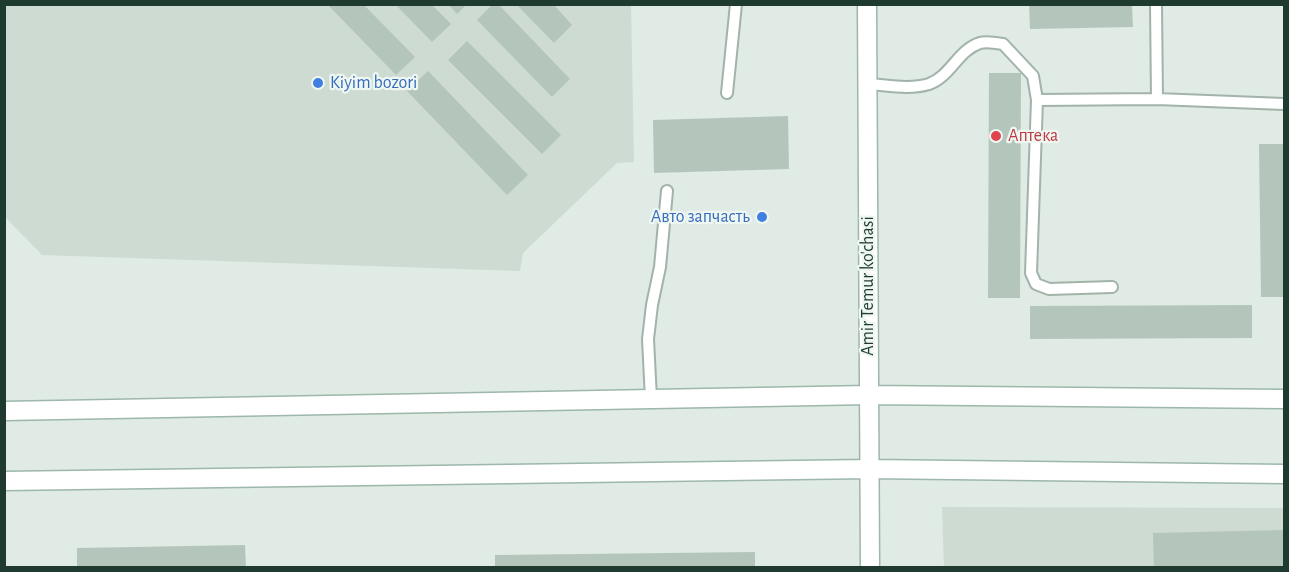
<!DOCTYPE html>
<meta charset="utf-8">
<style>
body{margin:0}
#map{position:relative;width:1289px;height:572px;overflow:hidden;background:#dfebe4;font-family:"Alegreya Sans",sans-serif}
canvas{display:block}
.frame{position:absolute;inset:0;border:6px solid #1f3b30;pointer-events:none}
</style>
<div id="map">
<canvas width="1289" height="572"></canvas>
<div class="frame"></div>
</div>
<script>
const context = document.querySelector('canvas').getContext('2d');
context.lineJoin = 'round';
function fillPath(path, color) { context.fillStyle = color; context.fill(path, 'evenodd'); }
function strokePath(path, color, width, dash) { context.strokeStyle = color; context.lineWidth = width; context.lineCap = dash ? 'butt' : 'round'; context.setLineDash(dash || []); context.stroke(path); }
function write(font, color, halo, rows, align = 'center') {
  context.font = font + ' "Alegreya Sans",sans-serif'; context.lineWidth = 4.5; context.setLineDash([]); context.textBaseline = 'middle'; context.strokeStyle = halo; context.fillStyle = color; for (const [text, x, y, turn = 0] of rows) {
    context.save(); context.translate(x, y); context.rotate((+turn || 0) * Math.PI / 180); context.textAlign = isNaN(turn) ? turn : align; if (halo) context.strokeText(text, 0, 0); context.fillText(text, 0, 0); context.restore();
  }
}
fillPath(new Path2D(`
 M 5,5 L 631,5 L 634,162 L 617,163 L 523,253 L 520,271 L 42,255 L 5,217 Z
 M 942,507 L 1284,508 L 1284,567 L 944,567 Z`), '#cddbd2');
fillPath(new Path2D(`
 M 327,4 L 363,4 L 415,57 L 396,75 Z
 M 395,4 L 431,4 L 451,24 L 432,42 Z
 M 448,4 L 467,4 L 457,14 Z
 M 493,4 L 498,4 L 570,79 L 552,97 L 477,20 Z
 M 516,4 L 553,4 L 572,25 L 554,43 Z
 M 1029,4 L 1132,4 L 1133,27 L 1030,29 Z
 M 467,41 L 561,135 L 542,154 L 448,60 Z
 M 428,71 L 528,175 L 507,195 L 407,91 Z
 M 989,73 L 1021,73 L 1020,298 L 988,298 Z
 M 788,116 L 789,169 L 654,173 L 653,120 Z
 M 1259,144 L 1284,144 L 1284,297 L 1261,297 Z
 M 1252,305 L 1252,338 L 1030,339 L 1030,306 Z
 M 1284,530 L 1284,568 L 1154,568 L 1153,533 Z
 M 245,545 L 246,568 L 77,568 L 77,548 Z
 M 755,552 L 755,568 L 495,568 L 495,555 Z`), '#b4c6bc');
const lane = new Path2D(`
 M 1156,4 L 1157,99
 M 867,84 C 887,85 909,90 929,84 C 950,77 958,50 980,43 C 986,41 997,43 1003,44 L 1033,76 L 1037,100 L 1157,99 L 1284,104
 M 727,93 L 736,4
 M 1037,100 L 1031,273 L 1036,284 L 1049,289 L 1112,287
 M 651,399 L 648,339 L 652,305 L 660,267 L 667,191`);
const secondary = new Path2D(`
 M 867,4 L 870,568
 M 4,411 L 869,395 L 1284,399
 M 4,481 L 869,469 L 1284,474`);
strokePath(lane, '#a2b3aa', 14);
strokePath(secondary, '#9db7aa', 21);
strokePath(lane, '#fff', 10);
strokePath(secondary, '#fff', 18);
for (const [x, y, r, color] of [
 [318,83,6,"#3f7fe0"],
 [996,136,6,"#e0444e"],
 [762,217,6,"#3f7fe0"]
]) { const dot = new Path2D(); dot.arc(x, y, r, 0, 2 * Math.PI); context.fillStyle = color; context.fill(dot); strokePath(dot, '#eff7f2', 2); }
write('18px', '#366cbe', '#eff7f2', [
 ["Kiyim bozori",330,83],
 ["Авто запчасть",750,217,"right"]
], 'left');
write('18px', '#be3a42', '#eff7f2', [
 ["Аптека",1008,136]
], 'left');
write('18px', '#1f3b30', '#eff7f2', [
 ["Amir Temur ko'chasi",868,286,-90]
]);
</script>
